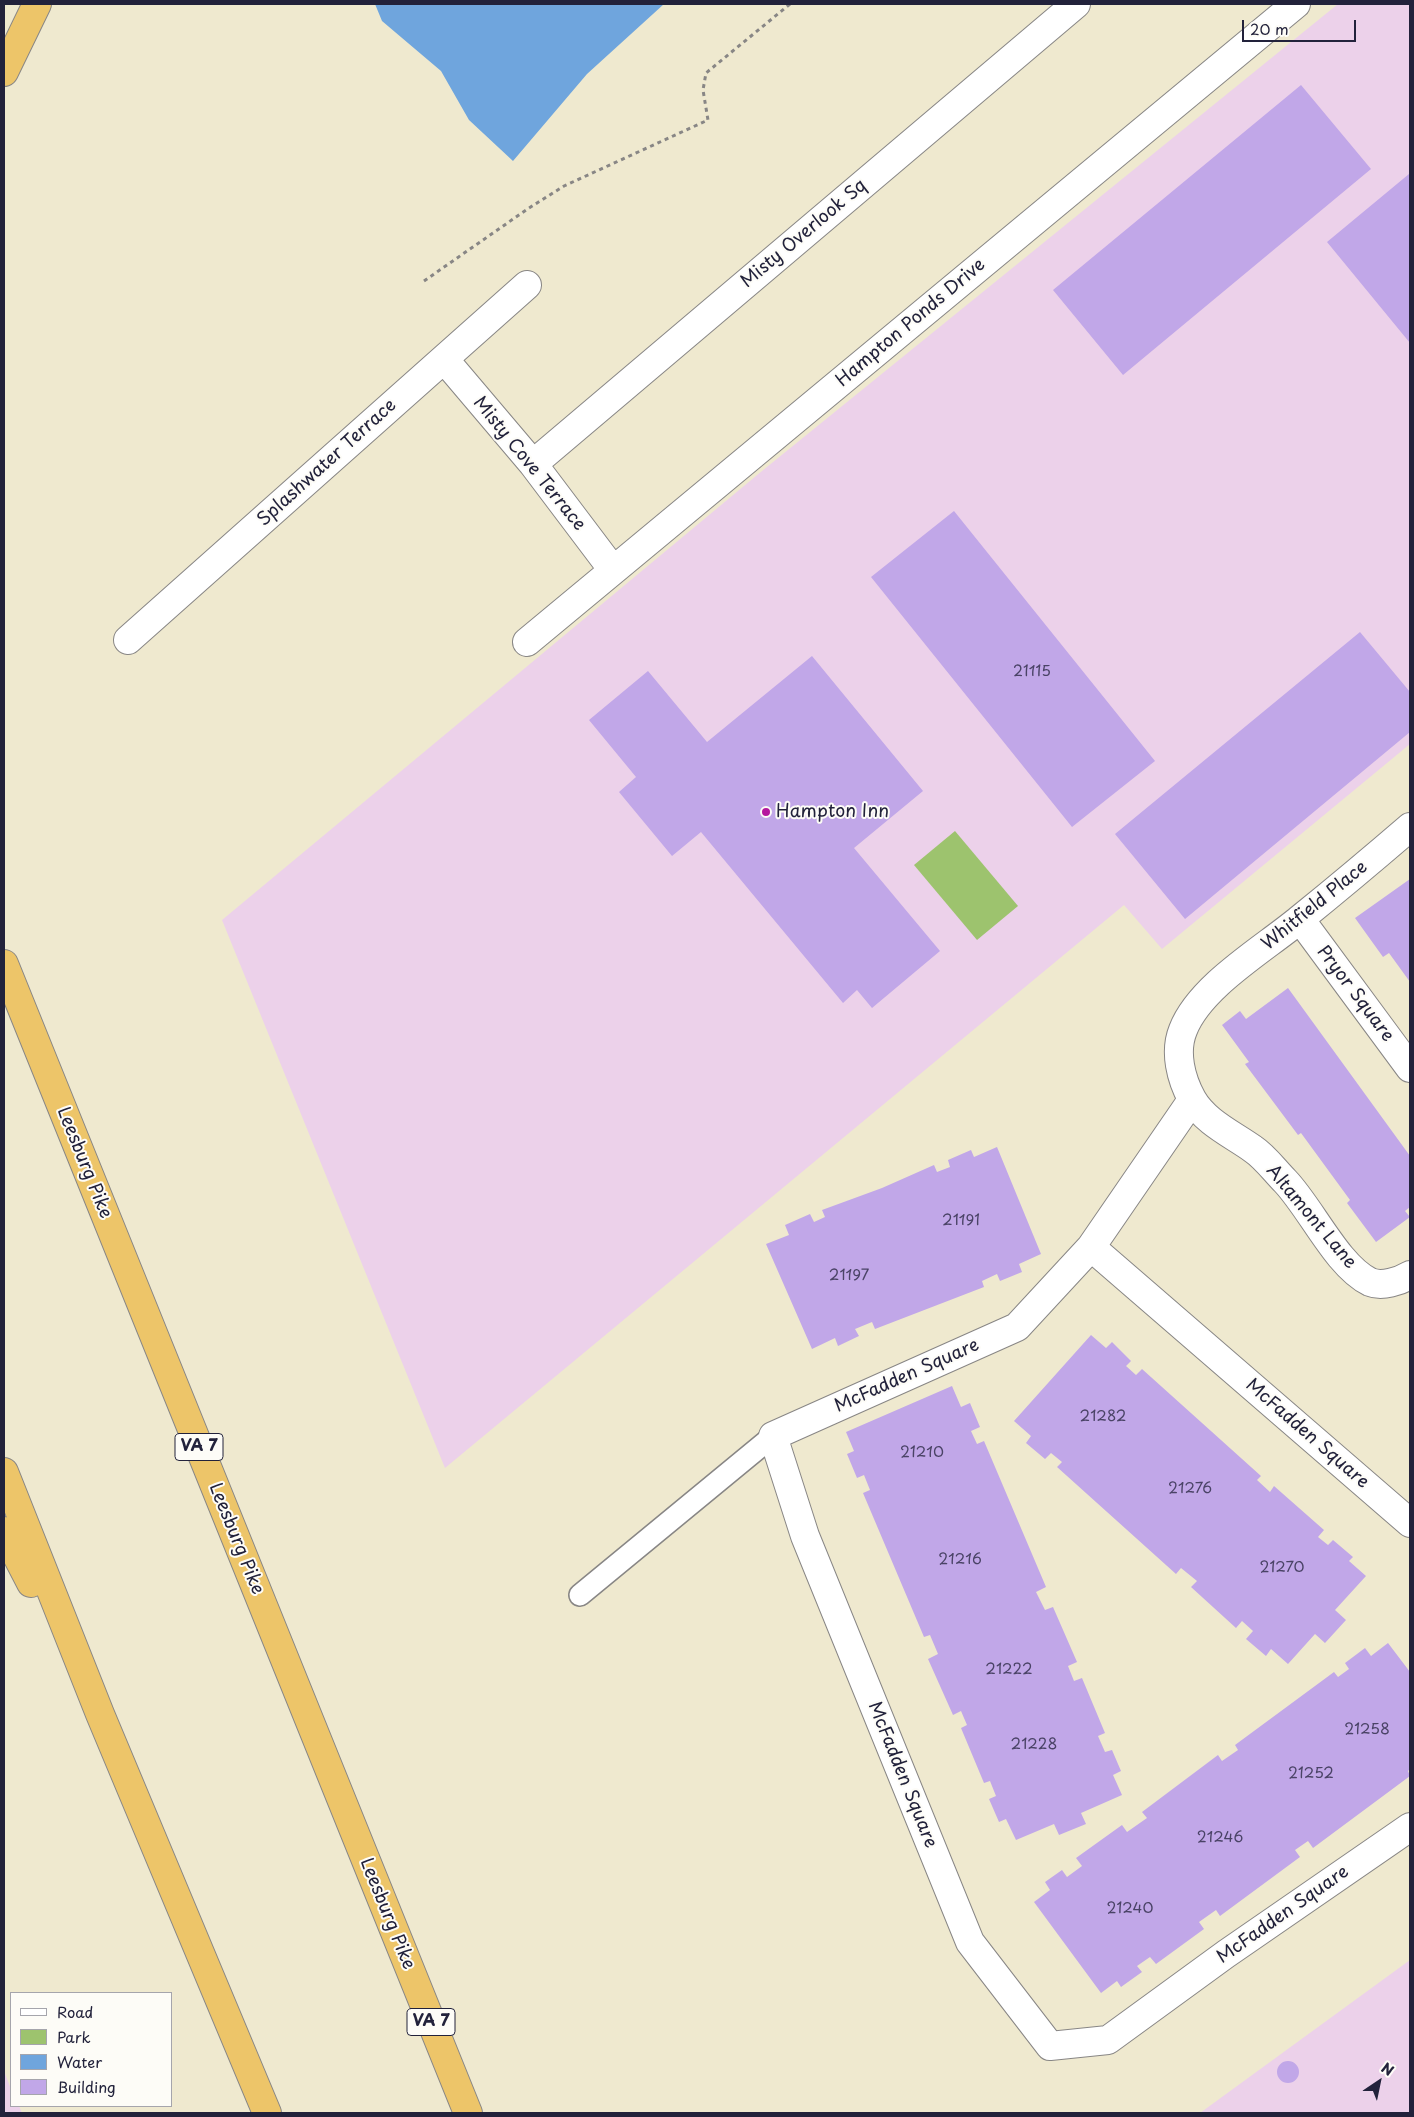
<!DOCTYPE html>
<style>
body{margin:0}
#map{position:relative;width:1414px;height:2117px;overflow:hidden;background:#efe9cf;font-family:"Playpen Sans",sans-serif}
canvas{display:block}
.frame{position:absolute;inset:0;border:5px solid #22223b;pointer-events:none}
.legend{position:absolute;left:10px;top:1992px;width:162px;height:115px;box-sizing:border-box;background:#fdfcf7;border:1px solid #a5a5ac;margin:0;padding:6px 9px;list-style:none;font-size:15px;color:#22223b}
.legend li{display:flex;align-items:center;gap:10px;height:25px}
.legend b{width:25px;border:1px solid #a5a5ac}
.north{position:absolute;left:1354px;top:2057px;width:50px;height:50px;-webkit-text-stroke:4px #fdfcf7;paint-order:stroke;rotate:34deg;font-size:14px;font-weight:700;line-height:20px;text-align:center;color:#22223b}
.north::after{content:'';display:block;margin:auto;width:18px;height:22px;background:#22223b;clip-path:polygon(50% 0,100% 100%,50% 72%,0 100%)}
.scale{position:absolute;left:1242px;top:20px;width:114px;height:22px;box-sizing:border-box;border:2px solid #22223b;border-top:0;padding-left:6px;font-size:15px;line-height:18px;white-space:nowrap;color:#22223b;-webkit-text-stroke:4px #fdfcf7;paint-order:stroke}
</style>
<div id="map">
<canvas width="1414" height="2117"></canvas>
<div class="frame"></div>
<ul class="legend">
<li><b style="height:6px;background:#fff"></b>Road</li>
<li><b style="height:14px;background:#9dc36e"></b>Park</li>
<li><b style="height:14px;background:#6fa5dd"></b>Water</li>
<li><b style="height:14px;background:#c1a7e8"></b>Building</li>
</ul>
<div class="north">N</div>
<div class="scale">20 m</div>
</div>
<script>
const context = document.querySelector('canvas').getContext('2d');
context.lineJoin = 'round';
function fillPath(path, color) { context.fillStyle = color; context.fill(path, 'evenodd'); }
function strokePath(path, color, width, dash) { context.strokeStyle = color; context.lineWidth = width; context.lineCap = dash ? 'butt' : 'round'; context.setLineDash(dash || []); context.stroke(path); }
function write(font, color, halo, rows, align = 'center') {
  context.font = font + ' "Playpen Sans",sans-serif'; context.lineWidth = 4; context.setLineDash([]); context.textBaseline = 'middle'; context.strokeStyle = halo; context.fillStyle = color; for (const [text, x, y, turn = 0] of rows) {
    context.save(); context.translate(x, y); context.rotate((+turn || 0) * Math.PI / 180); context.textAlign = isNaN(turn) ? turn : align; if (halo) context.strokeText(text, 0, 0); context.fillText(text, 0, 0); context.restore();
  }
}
fillPath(new Path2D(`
 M 1338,4 L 1410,4 L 1410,744 L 1162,949 L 1124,905 L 445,1468 L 222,920 L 762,471 Z
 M 1410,1960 L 1410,2113 L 1200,2113 Z
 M 4,2071 L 11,2089 L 11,2106 L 19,2106 L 22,2113 L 4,2113 Z`), '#ecd1ea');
fillPath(new Path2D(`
 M 955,831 L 1018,906 L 977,940 L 914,865 Z`), '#9dc36e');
fillPath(new Path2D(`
 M 375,4 L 664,4 L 587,74 L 513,161 L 469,120 L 441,71 L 382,21 Z`), '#6fa5dd');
fillPath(new Path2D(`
 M 1301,85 L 1371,169 L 1123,375 L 1053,290 Z
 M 1409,174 L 1410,176 L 1410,343 L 1327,242 Z
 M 954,511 L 1155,761 L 1072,827 L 871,577 Z
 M 1360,632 L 1410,692 L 1410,732 L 1185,919 L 1115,834 Z
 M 812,656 L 923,791 L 854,848 L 940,951 L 872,1008 L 857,990 L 843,1003 L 701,832 L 672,856 L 619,792 L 636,777 L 589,720 L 648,671 L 707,742 Z
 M 1410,879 L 1410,982 L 1389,953 L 1383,957 L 1355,918 Z
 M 1288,988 L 1410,1156 L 1410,1207 L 1405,1211 L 1410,1217 L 1376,1242 L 1347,1203 L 1350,1200 L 1301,1133 L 1298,1135 L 1245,1064 L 1249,1062 L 1222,1025 L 1240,1011 L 1246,1019 Z
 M 997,1147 L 1041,1254 L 1019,1264 L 1022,1272 L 1000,1281 L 997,1274 L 982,1281 L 984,1287 L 875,1329 L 872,1322 L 855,1329 L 859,1336 L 838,1346 L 835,1338 L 812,1349 L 766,1244 L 789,1235 L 785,1225 L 810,1214 L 814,1222 L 825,1217 L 822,1210 L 882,1188 L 934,1165 L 937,1172 L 950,1167 L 948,1160 L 971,1150 L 974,1157 Z
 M 1091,1335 L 1106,1348 L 1112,1342 L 1131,1361 L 1126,1366 L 1136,1375 L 1142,1369 L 1261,1476 L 1257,1480 L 1270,1492 L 1274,1486 L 1324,1530 L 1318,1537 L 1328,1545 L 1333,1540 L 1353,1557 L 1349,1561 L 1366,1576 L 1335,1610 L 1346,1620 L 1325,1643 L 1315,1634 L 1288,1664 L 1271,1649 L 1266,1656 L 1246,1639 L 1253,1631 L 1242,1621 L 1236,1628 L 1191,1587 L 1197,1581 L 1181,1568 L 1176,1574 L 1057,1467 L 1062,1462 L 1051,1453 L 1045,1459 L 1026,1443 L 1031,1436 L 1014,1421 Z
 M 952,1386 L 961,1407 L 970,1403 L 980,1427 L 971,1431 L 977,1444 L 984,1441 L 1046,1587 L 1036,1592 L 1045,1610 L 1053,1607 L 1077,1662 L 1068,1666 L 1074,1681 L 1082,1678 L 1105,1733 L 1098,1736 L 1105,1752 L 1112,1750 L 1121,1771 L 1113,1775 L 1122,1795 L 1081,1813 L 1086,1824 L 1059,1835 L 1054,1824 L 1016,1840 L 1006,1819 L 999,1822 L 989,1799 L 996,1796 L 990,1781 L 984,1783 L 961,1728 L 967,1725 L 961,1711 L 953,1715 L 928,1659 L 938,1654 L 930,1635 L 924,1637 L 863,1493 L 870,1490 L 864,1475 L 857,1478 L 847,1454 L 854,1451 L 846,1432 Z
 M 1388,1643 L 1410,1672 L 1410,1769 L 1408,1771 L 1410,1776 L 1313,1848 L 1308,1841 L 1295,1850 L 1300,1857 L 1220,1916 L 1216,1910 L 1199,1922 L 1204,1929 L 1156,1964 L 1150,1957 L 1137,1966 L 1142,1972 L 1121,1987 L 1117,1981 L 1101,1993 L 1034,1902 L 1050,1890 L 1045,1882 L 1062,1870 L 1067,1877 L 1082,1866 L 1076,1858 L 1122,1825 L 1127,1832 L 1147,1818 L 1142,1812 L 1218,1755 L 1222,1761 L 1238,1750 L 1235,1745 L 1334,1672 L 1338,1677 L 1349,1669 L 1345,1663 L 1365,1648 L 1371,1656 Z
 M1277 2072a11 11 0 1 1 22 0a11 11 0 1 1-22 0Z`), '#c1a7e8');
const lane = new Path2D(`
 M 580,1595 L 773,1436`);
const street = new Path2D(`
 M 444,359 L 533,464 L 613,570
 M 533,464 L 1076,4
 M 128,640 L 527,285
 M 527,642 L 1296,4
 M 1410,827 C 1374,858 1337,889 1300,919 C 1264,949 1200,986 1183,1030 C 1174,1052 1181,1079 1192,1099 C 1205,1122 1232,1134 1253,1149 C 1265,1157 1275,1171 1285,1181 C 1311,1208 1337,1266 1370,1282 C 1382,1287 1400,1281 1410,1275
 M 1300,919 L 1410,1068
 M 1192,1100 L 1091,1247 L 1017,1327 L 773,1436 L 805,1536 L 970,1942 L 1050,2046 L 1108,2040 L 1226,1954 L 1410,1827
 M 1091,1247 L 1410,1523`);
const highway = new Path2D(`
 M 4,72 L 37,4
 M 4,964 L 468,2113
 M 4,1472 L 100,1714 L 267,2113
 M 4,1531 L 31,1583`);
strokePath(lane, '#888685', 24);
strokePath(street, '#888685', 30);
strokePath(highway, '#888685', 30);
strokePath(new Path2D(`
 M 424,281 L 529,208 L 564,186 L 708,120 L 703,90 L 706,73 L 790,4`), '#888685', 3, [4, 4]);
strokePath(lane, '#fff', 21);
strokePath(street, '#fff', 28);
strokePath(highway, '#edc569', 28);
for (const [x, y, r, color] of [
 [766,812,5,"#b5179e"]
]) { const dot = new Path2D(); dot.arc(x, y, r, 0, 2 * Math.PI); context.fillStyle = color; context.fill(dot); strokePath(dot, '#fdfcf7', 2); }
write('15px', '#4a4366', null, [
 ["21115",1032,672],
 ["21191",961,1221],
 ["21197",849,1276],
 ["21282",1103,1417],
 ["21210",922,1453],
 ["21276",1190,1489],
 ["21216",960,1560],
 ["21270",1282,1568],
 ["21222",1009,1670],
 ["21258",1367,1730],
 ["21228",1034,1745],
 ["21252",1311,1774],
 ["21246",1220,1838],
 ["21240",1130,1909]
]);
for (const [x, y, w] of [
 [199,1447,48],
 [431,2022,48]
]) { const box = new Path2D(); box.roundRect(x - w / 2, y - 13.5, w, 27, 4); context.fillStyle = '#fdfcf7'; context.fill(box); strokePath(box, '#22223b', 1); }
write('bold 16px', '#22223b', null, [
 ["VA 7",199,1447],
 ["VA 7",431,2022]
]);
write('18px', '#22223b', '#fdfcf7', [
 ["Misty Overlook Sq",804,234,-40],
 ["Hampton Ponds Drive",911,323,-40],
 ["Splashwater Terrace",327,463,-42],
 ["Misty Cove Terrace",529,464,51],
 ["Whitfield Place",1315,906,-39],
 ["Pryor Square",1355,994,53],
 ["Leesburg Pike",84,1163,68],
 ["Altamont Lane",1311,1217,50],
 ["McFadden Square",907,1376,-24],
 ["McFadden Square",1307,1434,41],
 ["Leesburg Pike",236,1539,68],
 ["McFadden Square",902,1775,68],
 ["Leesburg Pike",387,1914,68],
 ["McFadden Square",1283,1915,-35]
]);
write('18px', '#22223b', '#fdfcf7', [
 ["Hampton Inn",776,812]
], 'left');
</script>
